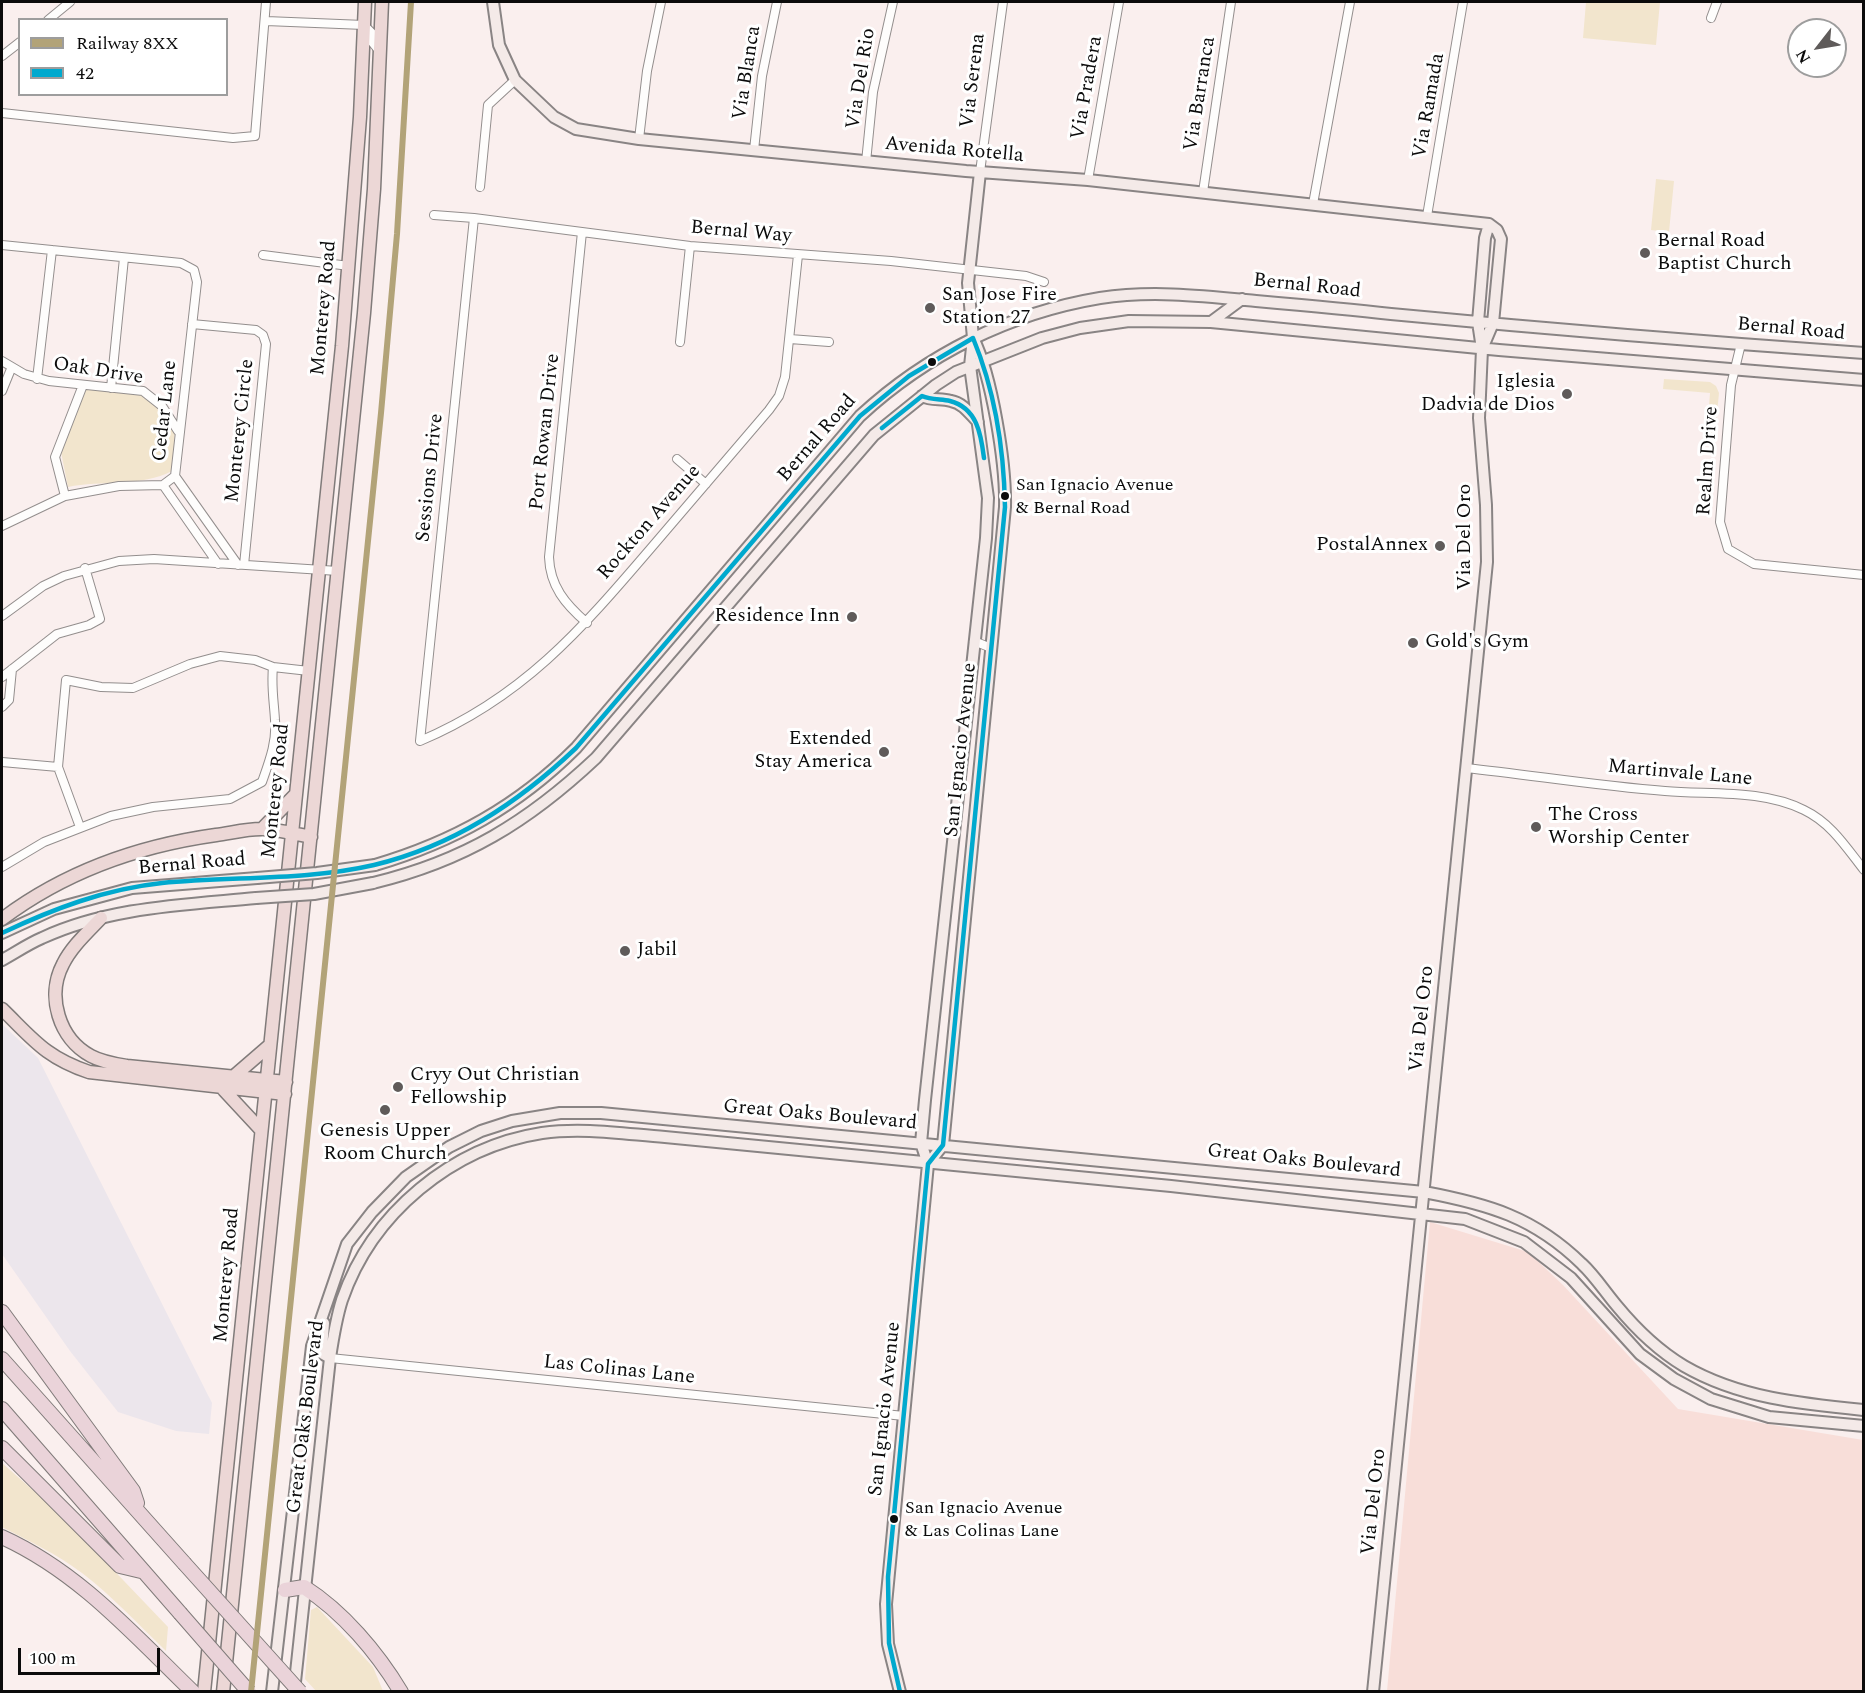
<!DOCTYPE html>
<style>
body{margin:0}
#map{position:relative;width:1865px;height:1693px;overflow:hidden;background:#faefee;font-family:Spectral,serif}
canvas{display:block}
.frame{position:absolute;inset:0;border:3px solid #0b0b0b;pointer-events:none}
.legend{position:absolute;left:18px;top:18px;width:210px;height:78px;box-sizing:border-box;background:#fff;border:2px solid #9d9d9d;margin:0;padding:8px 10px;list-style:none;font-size:18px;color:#0b0b0b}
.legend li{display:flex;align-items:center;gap:12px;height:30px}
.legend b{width:30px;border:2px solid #9d9d9d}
.north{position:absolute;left:1787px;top:18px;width:60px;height:60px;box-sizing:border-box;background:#fff;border:2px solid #9d9d9d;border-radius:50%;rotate:239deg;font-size:16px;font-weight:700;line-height:24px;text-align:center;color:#0b0b0b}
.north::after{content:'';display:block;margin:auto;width:21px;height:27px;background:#5f5b5a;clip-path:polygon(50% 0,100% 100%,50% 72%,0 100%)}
.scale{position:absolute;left:18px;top:1648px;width:142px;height:27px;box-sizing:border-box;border:3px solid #0b0b0b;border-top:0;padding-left:8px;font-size:18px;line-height:21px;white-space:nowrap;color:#0b0b0b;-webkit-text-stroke:4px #fff;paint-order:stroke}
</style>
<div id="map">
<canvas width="1865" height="1693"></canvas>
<div class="frame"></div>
<ul class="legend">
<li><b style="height:8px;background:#b2a378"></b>Railway 8XX</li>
<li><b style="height:8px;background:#00a9ce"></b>42</li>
</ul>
<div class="north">N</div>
<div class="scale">100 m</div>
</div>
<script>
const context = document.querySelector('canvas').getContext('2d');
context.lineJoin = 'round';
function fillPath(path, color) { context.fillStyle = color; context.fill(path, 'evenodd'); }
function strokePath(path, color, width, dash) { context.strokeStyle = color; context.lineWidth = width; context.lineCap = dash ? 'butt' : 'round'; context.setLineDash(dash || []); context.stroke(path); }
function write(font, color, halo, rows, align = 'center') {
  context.font = font + ' Spectral,serif'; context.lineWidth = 6; context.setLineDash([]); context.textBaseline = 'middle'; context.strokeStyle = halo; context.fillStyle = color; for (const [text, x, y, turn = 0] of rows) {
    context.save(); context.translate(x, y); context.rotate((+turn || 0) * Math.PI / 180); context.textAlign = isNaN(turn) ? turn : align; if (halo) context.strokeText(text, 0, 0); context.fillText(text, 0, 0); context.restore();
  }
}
fillPath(new Path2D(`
 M 2,1024 L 38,1058 L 212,1403 L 209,1434 L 176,1431 L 118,1412 L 70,1351 L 2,1254 Z`), '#ece6ec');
fillPath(new Path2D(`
 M 1430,1222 L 1528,1252 L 1563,1285 L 1678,1409 L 1863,1440 L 1863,1691 L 1387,1691 Z`), '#f8ded9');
fillPath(new Path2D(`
 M 1586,2 L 1660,2 L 1656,45 L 1583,38 Z
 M 1656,179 L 1674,181 L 1669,232 L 1651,230 Z
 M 1664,379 L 1710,382 L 1716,386 L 1719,393 L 1715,433 L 1707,432 L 1710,393 L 1663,389 Z
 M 87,386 L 142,394 L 160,409 L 175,432 L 172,471 C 142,487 101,480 68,487 L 60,447 Z
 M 2,1463 L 59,1513 L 168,1627 L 166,1651 C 138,1624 112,1596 82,1573 C 57,1554 29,1541 2,1527 Z
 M 317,1607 L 373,1667 L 383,1691 L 316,1691 L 305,1679 L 311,1610 Z`), '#f2e5cd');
const street = new Path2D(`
 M 1711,18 L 1717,2
 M 48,20 L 70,2
 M 266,21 L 364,25 L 372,33 L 372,42 L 380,52
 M 2,56 L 20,42
 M 2,113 L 233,138 L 255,136 L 266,2
 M 639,139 L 647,71 L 661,2
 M 754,150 L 762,76 L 777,2
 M 866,162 L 873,92 L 893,2
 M 980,172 L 1003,2
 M 1088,180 L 1119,2
 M 480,187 L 488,105 L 515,80
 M 1203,192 L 1231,2
 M 1313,204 L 1350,2
 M 434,215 L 474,218 L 690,246 L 891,261 L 1026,276 L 1044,282
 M 1427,216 L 1463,2
 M 474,218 L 420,741 C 522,698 580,631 651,548 C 690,502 730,456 769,410 L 779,396 L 785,377 L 798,255
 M 582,232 L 549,557 C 550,586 565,604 587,623
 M 2,245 L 181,263 L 194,270 L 197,282 L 175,476 L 163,485 L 119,486 L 65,496 L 2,526
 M 263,255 L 349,266
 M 192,324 L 256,330 L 263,335 L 266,344 L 244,565
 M 790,339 L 829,342
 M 680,342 L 690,246
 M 1741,344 L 1731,385 L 1720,522 L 1728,549 L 1754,564 L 1864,575
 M 2,361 L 24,374 L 49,381 L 143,391 L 162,406 L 178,431
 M 37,379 L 52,250
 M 111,388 L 124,258
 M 2,391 L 11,369
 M 677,459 L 706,484
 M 175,476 L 238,565
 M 163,485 L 218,564
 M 65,496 L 55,457 L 83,385
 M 2,616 L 43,586 L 64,576 L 119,561 L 154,559 L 338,571
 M 974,641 L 991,648
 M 2,677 L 57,634 L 89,625 L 100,619 L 85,568
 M 2,707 L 9,700 L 12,669
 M 2,762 L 58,767
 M 1466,768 C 1532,775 1598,786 1665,791 C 1710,795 1762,789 1804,810 C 1831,823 1846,847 1864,870
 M 80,827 L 58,767 L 66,680 L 101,687 L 133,688 L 190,664 L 220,656 L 255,660 L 273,667 L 309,671
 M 2,867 L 44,842 L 111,816 L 153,807 L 230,799 L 262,782 C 269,762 277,742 275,720 C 274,702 271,686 273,667
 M 330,1358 L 904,1416`);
const secondary = new Path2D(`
 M 493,2 L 499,45 L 515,80 L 554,117 L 576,129 L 639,139 L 966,171 L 1088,180 L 1489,224 L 1497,230 L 1501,239 L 1493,323 L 1482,349
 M 1211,322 L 1242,299
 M 922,396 C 932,401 940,398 951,401 C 963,403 970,414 978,422
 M 375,865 C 453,842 518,806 576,748 L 860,416 C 927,354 1010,313 1100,298 C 1152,290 1204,296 1256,301 C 1301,305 1346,309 1391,314 C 1548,329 1706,342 1864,353
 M 373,883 C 464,861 528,822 596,758 L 874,435 L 936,385 L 956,372 L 1042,338 L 1080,328 L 1129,321 L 1211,322 L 1499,350 L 1864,380
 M 2,933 L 54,909 L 132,888 L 257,878
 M 2,960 C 15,953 28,944 42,938 C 109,907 183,905 256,898
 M 928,1164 L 943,1145 L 1005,507 C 1006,464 992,376 973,338
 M 324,1323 L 322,1350 L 323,1354 L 330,1358
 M 294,1691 L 330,1358 C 333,1338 336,1319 342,1300 C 372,1213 452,1147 542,1133 C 583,1127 625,1134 665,1137 L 1171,1186 L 1465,1219 L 1524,1242 L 1571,1278 L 1640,1354 L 1674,1379 L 1711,1399 L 1769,1417 L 1864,1426
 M 272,1692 L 312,1346 L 347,1244 L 372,1212 L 406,1177 L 449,1147 L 481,1131 L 512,1121 L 560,1113 L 601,1113 L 1424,1192 C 1488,1204 1534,1217 1582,1264 C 1595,1276 1605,1292 1617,1306 C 1636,1329 1659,1351 1684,1366 C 1739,1398 1802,1404 1864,1410
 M 900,1692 L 888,1644 L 886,1604 L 928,1164 L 921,1143 L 925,1100 L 986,538 L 988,498 L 970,366 L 973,338 L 968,283 L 980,172
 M 1373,1692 L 1487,562 L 1486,505 L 1479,418 L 1482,349 L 1478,322 L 1485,238 L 1489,224`);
const primary = new Path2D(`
 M 262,829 L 296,794
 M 101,918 C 88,932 72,946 63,964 C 46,996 59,1039 91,1056 C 102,1062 115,1064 127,1066 L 286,1082
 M 2,919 C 66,871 137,846 216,835 C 231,833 246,829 261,829 C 277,829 295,834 311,837
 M 2,1009 C 33,1039 45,1057 89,1072 L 285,1094
 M 233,1077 L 270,1045
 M 222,1088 L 261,1130
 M 204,1692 L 342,346 L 360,117 L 365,2
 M 223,1692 L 364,313 L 374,189 L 382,2`);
const highway = new Path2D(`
 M 2,1312 L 133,1491 L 137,1503
 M 2,1359 L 184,1563
 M 2,1409 L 180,1613
 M 2,1448 L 120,1566 L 141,1571
 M 2,1537 C 79,1572 133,1634 193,1692
 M 285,1590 L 304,1587 C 343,1612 377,1652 401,1692`);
strokePath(street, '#938e8d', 10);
strokePath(secondary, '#898484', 14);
strokePath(primary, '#807b7a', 15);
strokePath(highway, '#807b7a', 16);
strokePath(street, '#fefdfc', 8);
strokePath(secondary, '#f4eae8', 10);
strokePath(primary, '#ecd7d6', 12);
strokePath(highway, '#ead3d9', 14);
const secondaryBridge = new Path2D(`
 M 257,878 L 317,873 L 375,865
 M 256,898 L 314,894 L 373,883`);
const highwayBridge = new Path2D(`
 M 184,1563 L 300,1692
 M 180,1613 L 249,1692`);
strokePath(secondaryBridge, '#898484', 14, []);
strokePath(highwayBridge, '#807b7a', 16, []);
strokePath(secondaryBridge, '#f4eae8', 10);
strokePath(highwayBridge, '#ead3d9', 14);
strokePath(new Path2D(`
 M 882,428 L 922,396 C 931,400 941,399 950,401 C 977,408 981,434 984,458
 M 2,933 C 53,909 105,889 162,883 C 232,876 305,881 374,865 C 453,846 518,803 576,748 L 860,416 L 909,376 L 973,338 C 995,391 1004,450 1005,507 L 943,1145 L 928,1164 L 888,1577 L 889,1643 L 900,1692`), '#00a9ce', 4.5);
strokePath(new Path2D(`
 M 251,1692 L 381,413 L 397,234 L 411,2`), '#b2a378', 6);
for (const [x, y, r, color] of [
 [1645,253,6,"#5f5b5a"],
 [930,308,6,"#5f5b5a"],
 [932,362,5,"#0b0b0b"],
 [1567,394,6,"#5f5b5a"],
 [1005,496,5,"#0b0b0b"],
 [1440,546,6,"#5f5b5a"],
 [852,617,6,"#5f5b5a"],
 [1413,643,6,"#5f5b5a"],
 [884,752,6,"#5f5b5a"],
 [1536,827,6,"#5f5b5a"],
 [625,951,6,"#5f5b5a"],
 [398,1087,6,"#5f5b5a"],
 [385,1110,6,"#5f5b5a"],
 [894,1519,5,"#0b0b0b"]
]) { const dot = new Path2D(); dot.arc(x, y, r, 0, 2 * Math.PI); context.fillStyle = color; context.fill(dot); strokePath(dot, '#fff', 2); }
write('18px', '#0b0b0b', '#fff', [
 ["San Ignacio Avenue",1016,486],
 ["& Bernal Road",1016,509],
 ["San Ignacio Avenue",905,1509],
 ["& Las Colinas Lane",905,1532]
], 'left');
write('20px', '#0b0b0b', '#fff', [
 ["Via Blanca",748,73,-81],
 ["Via Del Rio",862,79,-81],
 ["Via Serena",974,81,-83],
 ["Via Pradera",1088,88,-80],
 ["Via Barranca",1201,94,-81],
 ["Via Ramada",1430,106,-80],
 ["Avenida Rotella",954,151,5],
 ["Bernal Way",741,233,5],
 ["Bernal Road",1307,287,6],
 ["Monterey Road",325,308,-85],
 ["Bernal Road",1791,330,5],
 ["Oak Drive",98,372,9],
 ["Cedar Lane",166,411,-84],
 ["Monterey Circle",241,431,-84],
 ["Port Rowan Drive",546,432,-84],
 ["Bernal Road",818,439,-49],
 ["Realm Drive",1709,461,-86],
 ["Sessions Drive",431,478,-84],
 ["Rockton Avenue",650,523,-49],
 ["Via Del Oro",1466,537,-90],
 ["San Ignacio Avenue",962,750,-84],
 ["Martinvale Lane",1680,774,5],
 ["Monterey Road",277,791,-84],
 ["Bernal Road",192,865,-5],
 ["Via Del Oro",1423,1019,-84],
 ["Great Oaks Boulevard",820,1116,5],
 ["Great Oaks Boulevard",1304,1162,6],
 ["Monterey Road",228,1275,-85],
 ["Las Colinas Lane",619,1371,6],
 ["San Ignacio Avenue",886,1409,-84],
 ["Great Oaks Boulevard",307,1417,-83],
 ["Via Del Oro",1375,1502,-84]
]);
write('20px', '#0b0b0b', '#fff', [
 ["Bernal Road",1657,242],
 ["Baptist Church",1657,265],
 ["San Jose Fire",942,296],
 ["Station 27",942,319],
 ["Iglesia",1555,383,"right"],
 ["Dadvia de Dios",1555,406,"right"],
 ["PostalAnnex",1428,546,"right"],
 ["Residence Inn",840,617,"right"],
 ["Gold's Gym",1425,643],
 ["Extended",872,740,"right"],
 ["Stay America",872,763,"right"],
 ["The Cross",1548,816],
 ["Worship Center",1548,839],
 ["Jabil",637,951],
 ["Cryy Out Christian",410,1076],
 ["Fellowship",410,1099],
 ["Genesis Upper",385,1132,"center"],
 ["Room Church",385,1155,"center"]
], 'left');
</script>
